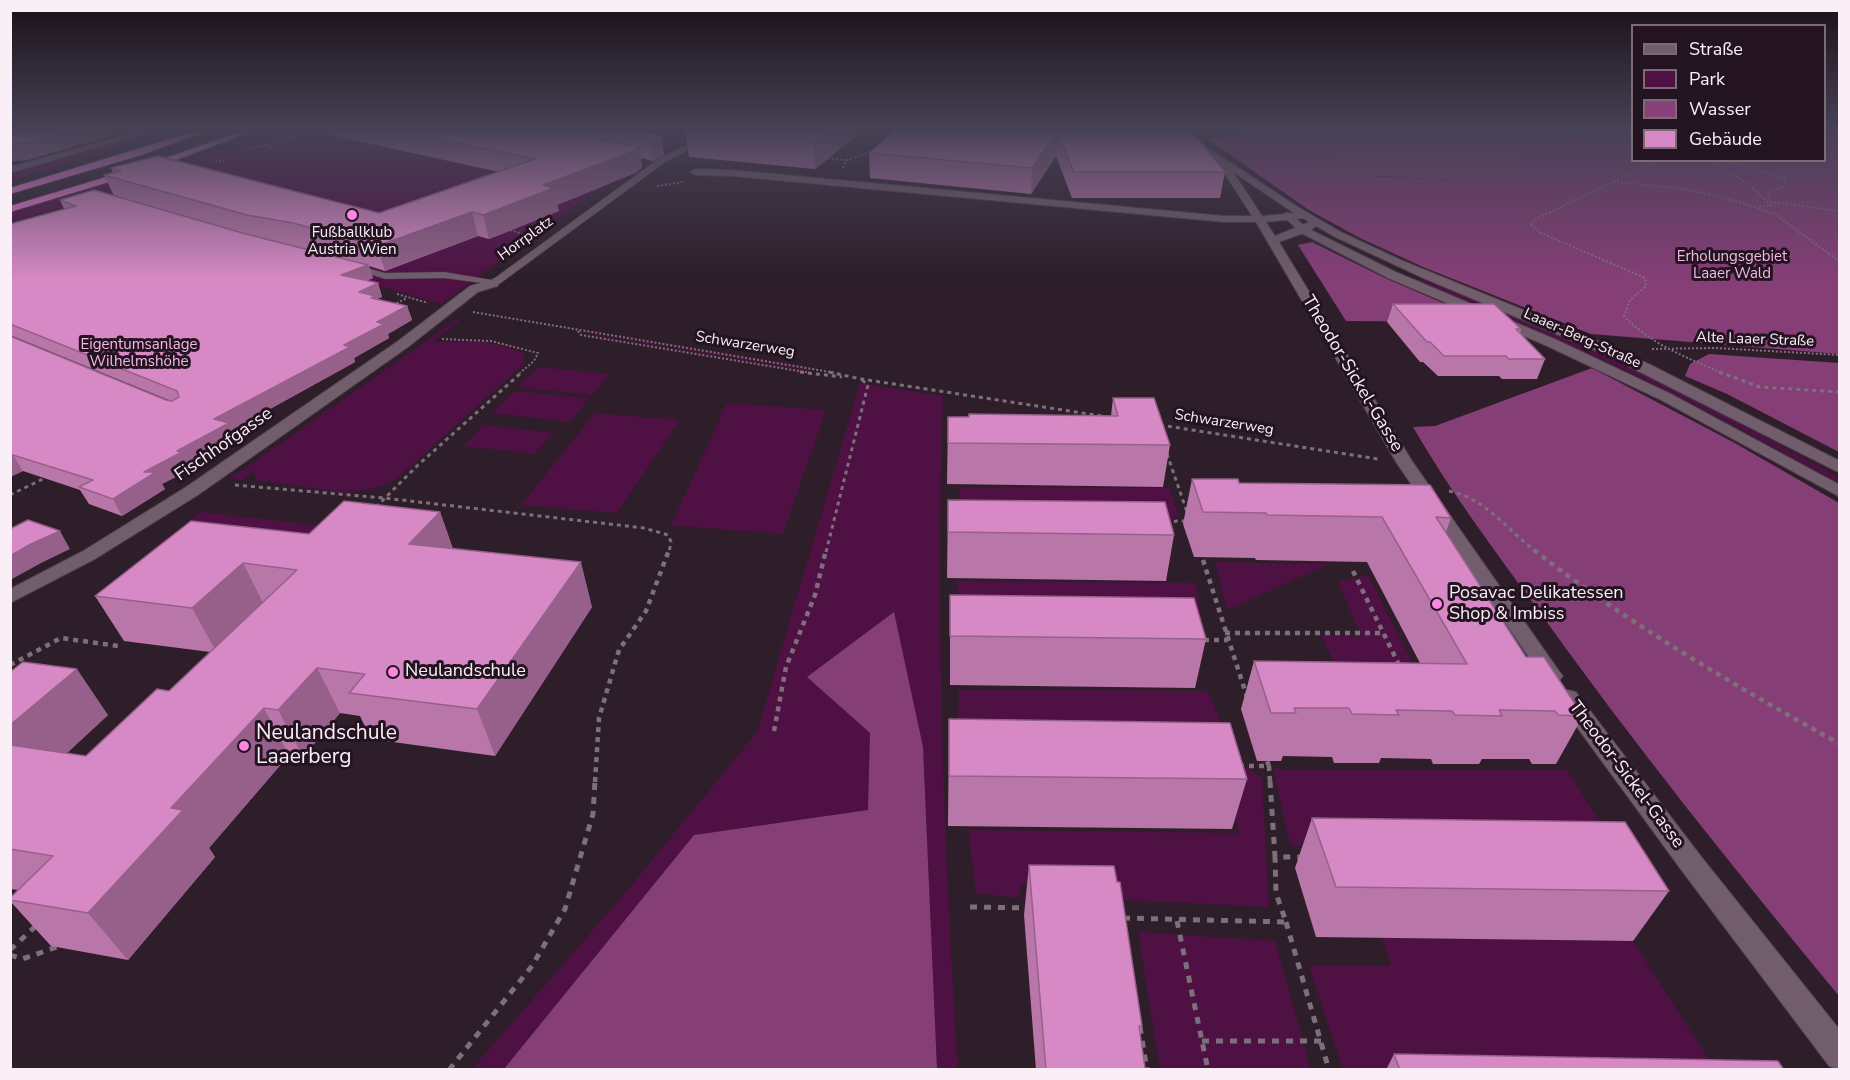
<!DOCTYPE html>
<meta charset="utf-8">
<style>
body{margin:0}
#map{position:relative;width:1850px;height:1080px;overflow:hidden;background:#2e1e2a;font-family:"Nunito Sans",sans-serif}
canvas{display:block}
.frame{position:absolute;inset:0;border:12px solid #faeef7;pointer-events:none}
.legend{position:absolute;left:1631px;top:24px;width:195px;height:138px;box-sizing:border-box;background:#241421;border:2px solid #7a6b77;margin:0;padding:8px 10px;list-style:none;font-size:18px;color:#faeef7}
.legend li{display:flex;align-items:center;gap:12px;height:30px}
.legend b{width:30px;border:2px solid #7a6b77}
</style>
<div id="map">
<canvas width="1850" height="1080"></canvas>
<div class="frame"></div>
<ul class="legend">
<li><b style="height:8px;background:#715d6b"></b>Straße</li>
<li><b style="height:16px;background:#4f1044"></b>Park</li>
<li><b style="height:16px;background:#89417a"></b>Wasser</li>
<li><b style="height:16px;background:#d789c5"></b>Gebäude</li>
</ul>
</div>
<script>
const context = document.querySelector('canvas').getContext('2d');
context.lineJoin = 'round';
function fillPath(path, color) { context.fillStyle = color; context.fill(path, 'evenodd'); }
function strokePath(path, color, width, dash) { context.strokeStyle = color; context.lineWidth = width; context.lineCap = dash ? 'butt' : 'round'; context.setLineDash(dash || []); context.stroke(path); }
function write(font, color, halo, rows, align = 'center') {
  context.font = font + ' "Nunito Sans",sans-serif'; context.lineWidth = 6; context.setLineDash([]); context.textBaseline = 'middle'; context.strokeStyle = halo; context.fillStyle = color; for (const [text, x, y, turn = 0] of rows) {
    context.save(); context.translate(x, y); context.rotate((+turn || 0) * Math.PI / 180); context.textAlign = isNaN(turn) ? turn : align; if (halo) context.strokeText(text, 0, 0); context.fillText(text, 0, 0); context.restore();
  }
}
fillPath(new Path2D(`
 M 162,129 L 178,129 L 11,181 L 10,171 Z
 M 273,129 L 705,129 C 614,171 524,244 441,304 L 177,227 L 149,174 L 227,147 L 234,148 L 246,143 L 247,139 Z
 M 134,174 L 119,189 L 108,196 L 11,221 L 11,211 Z
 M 1412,278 L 1429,281 L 1547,330 L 1665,383 L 1839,477 L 1839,483 C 1762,440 1684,397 1604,360 C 1548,335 1491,313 1434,290 Z
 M 456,320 L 461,320 L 431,343 C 461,337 494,341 524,353 L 524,364 L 396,479 L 379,487 L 346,493 L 256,480 L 254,471 L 242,480 L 228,478 L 240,472 Z
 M 588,333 L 809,369 L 808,371 L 586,334 Z
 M 539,367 L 610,374 L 592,395 L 517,387 Z
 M 860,383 L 943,396 C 935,620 944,846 958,1069 L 937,1069 L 923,747 L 808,677 L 870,733 L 869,810 L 694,835 L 504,1069 L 471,1070 L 621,898 L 757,732 Z
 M 515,391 L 589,398 L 570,422 L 492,413 Z
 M 727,403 L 826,410 L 783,534 L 671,525 Z
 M 595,413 L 680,420 L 617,513 L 521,505 Z
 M 484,425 L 554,433 L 534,454 L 463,446 Z
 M 959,487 L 1169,488 L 1179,516 L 1131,538 L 961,534 Z
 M 201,512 L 323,526 L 287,558 L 161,543 Z
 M 1215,562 L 1329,564 L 1227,610 Z
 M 1368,575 L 1425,687 L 1345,684 L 1321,635 L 1362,637 L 1338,582 Z
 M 957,581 L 1196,583 L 1203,633 L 958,629 Z
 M 959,689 L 1208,691 L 1234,756 L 958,722 Z
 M 1224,766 L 1247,767 L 1262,778 L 1269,907 L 1125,900 L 1109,887 L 1022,884 L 1018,898 L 976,893 L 968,830 L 1239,833 Z
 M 1273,769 L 1567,770 L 1622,857 L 1290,845 Z
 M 1138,932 L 1275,941 L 1311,1069 L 1160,1069 Z
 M 1382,938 L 1633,941 L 1715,1069 L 1343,1069 L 1309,966 L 1391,966 Z`), '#4f1044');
fillPath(new Path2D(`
 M 1250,129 L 1335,129 L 1313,143 L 1341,151 L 1341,157 L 1316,162 L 1325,174 L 1454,180 L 1536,153 L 1595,129 L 1632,129 L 1632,160 L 1824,160 L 1825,129 L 1839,129 L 1839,354 L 1591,334 L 1423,267 L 1360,238 L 1309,210 L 1209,140 Z
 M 1454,129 L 1551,129 L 1518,141 Z
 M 1312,242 L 1383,277 L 1486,322 L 1346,321 L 1298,245 Z
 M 1709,354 L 1839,363 L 1839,452 L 1727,394 L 1685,376 L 1690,364 Z
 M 1592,368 L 1733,442 L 1839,503 L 1839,996 C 1735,870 1633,743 1538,610 C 1494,550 1450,491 1413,427 L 1435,426 Z
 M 894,612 L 923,747 L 937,1069 L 504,1069 L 694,835 L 868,810 L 870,733 L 807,677 Z`), '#863e77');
fillPath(new Path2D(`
 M 1335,129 L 1454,129 L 1518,141 L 1551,129 L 1595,129 L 1536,153 L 1454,180 L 1375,176 L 1365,180 L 1325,174 L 1315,162 L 1341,156 L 1341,151 L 1312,143 Z`), '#89417a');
const service = new Path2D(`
 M 718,129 L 726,129 L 664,163 L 498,285 L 444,278 L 385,279 L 348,267 L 353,264 L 385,273 L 444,272 L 492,280 L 658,159 Z`);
const minor = new Path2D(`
 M 147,129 L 159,129 L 10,173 L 10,167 Z
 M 1218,158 L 1224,158 L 1262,216 L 1305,212 L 1310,215 L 1305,218 L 1266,222 L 1275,236 L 1312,221 L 1320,221 L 1321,223 L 1309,231 L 1279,242 L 1412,461 L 1559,671 L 1563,676 L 1559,681 L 1552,683 L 1545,681 L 1396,462 L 1256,222 L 1224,222 L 732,176 L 695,175 L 690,172 L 695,169 L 732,170 L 1224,216 L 1252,216 L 1216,160 Z
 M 494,279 L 498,280 L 498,286 L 478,292 L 408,347 L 198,495 L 95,559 L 10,603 L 10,589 L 83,551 L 186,487 L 398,341 L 470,286 Z
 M 1568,690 L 1576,692 L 1700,855 L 1840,1030 L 1840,1070 L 1829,1066 L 1682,871 L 1560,704 L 1557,698 L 1560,692 Z`);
const secondary = new Path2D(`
 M 1164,129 L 1174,129 L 1193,138 L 1298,207 L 1341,232 L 1401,260 L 1585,335 L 1651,365 L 1840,461 L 1840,473 L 1608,356 L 1423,278 L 1333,236 L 1291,211 L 1208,155 Z
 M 1287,212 L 1309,229 L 1396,272 L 1557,340 L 1671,394 L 1840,485 L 1840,497 L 1661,400 L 1547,346 L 1388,278 L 1301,233 L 1282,215 Z`);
const motorway = new Path2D(`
 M 202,129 L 213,129 L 138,156 L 10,194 L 10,188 Z
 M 247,129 L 258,129 L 152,169 L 10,212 L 10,206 L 146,165 Z`);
strokePath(service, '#483a45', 1);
strokePath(minor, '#483a45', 2);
strokePath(secondary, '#483a45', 2);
strokePath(motorway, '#483a45', 2);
strokePath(new Path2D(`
 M 311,134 L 319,136
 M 263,146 L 273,148
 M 249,149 L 329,129
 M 824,158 L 847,160
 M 215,160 L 224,162
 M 1659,160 L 1534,220 L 1531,225 L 1541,233 L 1645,278 L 1646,286 L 1630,300 L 1624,316 C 1650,344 1688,358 1722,373
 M 1713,160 L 1754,189 L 1771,205 L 1759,207
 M 1723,160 L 1753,167 L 1786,180 L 1785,186 L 1769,192 L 1768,198
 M 843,168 L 847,160 L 874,151
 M 1613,182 L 1679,188 L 1736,201 L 1775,214 L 1840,262
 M 657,186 L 683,182
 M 1770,202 L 1840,211
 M 510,230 L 530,236
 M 397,294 L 428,303
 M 393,305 L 407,298
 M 473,312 L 836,373
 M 578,331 L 581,335 L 811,373
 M 442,339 L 491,341 L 538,353 L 534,361 L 520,373
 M 1652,349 L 1715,348 L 1840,355`), '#7e707b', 2, [2, 2]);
strokePath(new Path2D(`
 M 800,372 L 842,377
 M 829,372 L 861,379 L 1102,416
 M 1719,372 L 1760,387 L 1840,392
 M 1160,425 L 1378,459
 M 1167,454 L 1187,512
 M 235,485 L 384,498 L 644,528 L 668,535 L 671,542 L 669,552
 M 1449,491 C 1485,498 1508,530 1536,552
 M 10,495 L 47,477
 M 376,507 L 417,466 L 522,372
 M 1167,526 L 1176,521 L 1189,521
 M 826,552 L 868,385 L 861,379`), '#7e707b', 3, [4, 4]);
strokePath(new Path2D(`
 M 1534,550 C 1630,625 1734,685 1840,744
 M 1203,560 L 1247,697
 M 1353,571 L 1400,667
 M 1225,633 L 1383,633
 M 1204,640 L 1228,640
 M 10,665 L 61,638 L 118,646
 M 774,731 L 786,667 L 815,595 L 826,550
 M 1239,766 L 1269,766 L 1267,761
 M 1269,766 L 1270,782
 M 595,782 L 599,718 L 619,650 L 646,611 L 669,550`), '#7e707b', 4.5, [5, 5]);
strokePath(new Path2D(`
 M 1270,781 L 1275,857
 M 970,907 L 1029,908
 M 1123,918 L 1286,922 L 1276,893 L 1275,857 L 1304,857
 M 1177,921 L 1208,1070
 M 1286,922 L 1329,1070
 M 10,950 L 38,924
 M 10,955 L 22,959 L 57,947
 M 1140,1027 L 1147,1070
 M 1202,1041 L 1321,1041
 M 449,1070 L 532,966 L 565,909 L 593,814 L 595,781`), '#7e707b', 5, [7, 7]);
fillPath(service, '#715d6b');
fillPath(minor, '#715d6b');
fillPath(secondary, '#715d6b');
fillPath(motorway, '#ee7ed6');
fillPath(new Path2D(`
 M 325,129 L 628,129 L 661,134 L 664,155 L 653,161 L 641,158 L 642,168 L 635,173 L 557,205 L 559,211 L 489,239 L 478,236 L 385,271 L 369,266 L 373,278 L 366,281 L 378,283 L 382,297 L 377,299 L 407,306 L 412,320 L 388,334 L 389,338 L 354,358 L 355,362 L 232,430 L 236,439 L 189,465 L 191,469 L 162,484 L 165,489 L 122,516 L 89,504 L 80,490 L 23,471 L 10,477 L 10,336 L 166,400 L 171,401 L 10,335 L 10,224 L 64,209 L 60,200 L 114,196 L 104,175 L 113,173 L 111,168 L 379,213 L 499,172 L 326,134 Z
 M 685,129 L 864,129 L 815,169 L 689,157 Z
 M 897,129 L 1182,129 L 1225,172 L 1220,198 L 1072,198 L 1056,156 L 1031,194 L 870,178 L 869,153 Z
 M 1393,304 L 1521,329 L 1520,333 L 1545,359 L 1537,379 L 1502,379 L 1499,376 L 1438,376 L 1423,362 L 1420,362 L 1387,322 Z
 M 1113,398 L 1170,445 L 1163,487 L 947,484 L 948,417 L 1111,416 Z
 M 1192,479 L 1239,483 L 1451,518 L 1446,532 L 1526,657 L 1583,716 L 1556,764 L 1532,764 L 1529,759 L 1482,759 L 1479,764 L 1433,764 L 1431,759 L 1381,758 L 1379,763 L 1334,763 L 1332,757 L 1283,756 L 1281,761 L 1257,761 L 1241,709 L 1254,661 L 1420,663 L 1367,562 L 1256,560 L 1255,558 L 1194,557 L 1183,524 Z
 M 948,500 L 1174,535 L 1166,581 L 947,578 Z
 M 440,512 L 453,549 L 592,607 L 495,756 L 371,739 L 360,716 L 340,713 L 303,757 L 289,755 L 209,848 L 215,857 L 128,960 L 51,946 L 10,901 L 10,898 L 18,890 L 10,889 L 10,672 L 108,715 L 67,753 L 86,756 L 169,691 L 210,652 L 124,641 L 95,596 L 309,534 Z
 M 950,595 L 1206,639 L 1195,688 L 950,685 Z
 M 949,719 L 1247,779 L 1232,829 L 948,826 Z
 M 1312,818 L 1669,891 L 1633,941 L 1316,937 L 1295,868 Z
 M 1029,865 L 1142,1026 L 1140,1035 L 1145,1068 L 1149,1070 L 1036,1070 L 1024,915 Z
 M 1394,1054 L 1784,1070 L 1386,1070 Z`), '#b976a9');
fillPath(new Path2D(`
 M 76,129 L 123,129 L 117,134 L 28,160 L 14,161 L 10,163 L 10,145 Z
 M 829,129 L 864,129 L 815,169 L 813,140 Z
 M 1057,132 L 1056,156 L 1031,194 L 1032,168 Z
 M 661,134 L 664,155 L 653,161 L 649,140 Z
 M 639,147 L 642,168 L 635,173 L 557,205 L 559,211 L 489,239 L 483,215 L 543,185 Z
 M 472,212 L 478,236 L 385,271 L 377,246 Z
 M 368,265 L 373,278 L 346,289 L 341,275 Z
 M 378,283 L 382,297 L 376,299 L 380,310 L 359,292 Z
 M 407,306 L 412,320 L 388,334 L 389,338 L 354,358 L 355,362 L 232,430 L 236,439 L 189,465 L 191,469 L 162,484 L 165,489 L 122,516 L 113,499 L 144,472 L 177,451 L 214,419 L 344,345 L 377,322 Z
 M 13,455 L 23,471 L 10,477 L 10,456 Z
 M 440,512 L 455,555 L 409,544 Z
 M 60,531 L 70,549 L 43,562 L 10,580 L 10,556 L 31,544 Z
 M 581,562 L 592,607 L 495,756 L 477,709 Z
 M 243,563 L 265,607 L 217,653 L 192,608 Z
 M 317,668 L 340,713 L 303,757 L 278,710 Z
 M 77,669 L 108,715 L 28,789 L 10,768 L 10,725 Z
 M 264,708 L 289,755 L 209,848 L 215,857 L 128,960 L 88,913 L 171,808 Z`), '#96608a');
const building = new Path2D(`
 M 10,129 L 76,129 L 20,144 L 10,145 Z
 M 390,129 L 538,129 L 639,147 L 632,152 L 543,185 L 554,188 L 483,215 L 472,212 L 377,246 L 293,223 L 247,215 L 104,175 L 121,171 L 111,168 L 158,156 L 379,213 L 535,159 Z
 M 586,129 L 628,129 L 661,134 L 649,140 Z
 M 685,129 L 829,129 L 813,140 Z
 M 897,129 L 1182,129 L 1198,139 L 1225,172 L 1074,172 L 1057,132 L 1032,168 L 869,153 Z
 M 94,190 L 246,234 L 368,265 L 341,275 L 378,283 L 359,292 L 375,296 L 371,298 L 407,306 L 377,322 L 384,324 L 344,345 L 350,347 L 214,419 L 229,423 L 177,451 L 182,452 L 144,472 L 156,472 L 113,499 L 79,487 L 93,480 L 13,455 L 10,456 L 10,336 L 166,400 L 172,401 L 179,397 L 177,391 L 10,324 L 10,224 L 76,206 L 60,200 Z
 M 1393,304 L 1494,304 L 1521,329 L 1516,329 L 1545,359 L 1509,359 L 1506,356 L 1444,356 L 1430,342 L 1427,342 Z
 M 1113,398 L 1154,398 L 1170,445 L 948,443 L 948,417 L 969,417 L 969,414 L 1118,416 Z
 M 1192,479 L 1238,479 L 1239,483 L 1430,485 L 1451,518 L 1436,517 L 1526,657 L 1544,657 L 1583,716 L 1558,715 L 1555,711 L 1499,710 L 1502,716 L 1455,715 L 1452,711 L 1396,710 L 1399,715 L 1352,714 L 1349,708 L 1294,708 L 1296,713 L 1271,713 L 1254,661 L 1467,664 L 1382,517 L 1267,515 L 1266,513 L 1203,512 Z
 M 948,500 L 1165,502 L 1174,535 L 948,532 Z
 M 344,501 L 440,512 L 409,544 L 581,562 L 477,709 L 349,693 L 365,674 L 317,668 L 278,710 L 264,708 L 171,808 L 183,810 L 88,913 L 10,900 L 10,898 L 53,856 L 10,849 L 10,745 L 86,756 L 157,689 L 169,691 L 297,570 L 243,563 L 192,608 L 95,596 L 191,521 L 309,534 Z
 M 28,520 L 60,531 L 31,544 L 10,556 L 10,529 Z
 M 950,595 L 1194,598 L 1206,639 L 950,636 Z
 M 23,662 L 77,669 L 10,725 L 10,672 Z
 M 949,719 L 1230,723 L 1247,779 L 949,776 Z
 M 1312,818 L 1625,822 L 1669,891 L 1336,887 Z
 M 1029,865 L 1114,866 L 1117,882 L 1120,882 L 1142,1026 L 1139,1026 L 1145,1068 L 1149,1068 L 1149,1070 L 1046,1070 Z
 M 1394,1054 L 1778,1061 L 1784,1070 L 1400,1070 Z`);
fillPath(building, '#d789c5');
strokePath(building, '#96608a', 1.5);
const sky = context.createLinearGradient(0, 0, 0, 280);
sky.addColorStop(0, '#191017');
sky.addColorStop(0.46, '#464155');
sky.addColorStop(1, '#46415500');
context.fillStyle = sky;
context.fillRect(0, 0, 1850, 280);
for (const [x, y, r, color] of [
 [352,215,6,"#fc86e3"],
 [1437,604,6,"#fc86e3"],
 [393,672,6,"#fc86e3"],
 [244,746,6,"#fc86e3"]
]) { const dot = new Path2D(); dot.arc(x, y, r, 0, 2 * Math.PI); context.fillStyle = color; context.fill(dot); strokePath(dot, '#241421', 2); }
write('15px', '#faeef7', '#241421', [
 ["Fußballklub",352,233],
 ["Austria Wien",352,250]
]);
write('15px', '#faeef7', '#241421', [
 ["Horrplatz",526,239,-36],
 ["Laaer-Berg-Straße",1582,339,24],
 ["Alte Laaer Straße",1755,340,2],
 ["Schwarzerweg",745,345,9],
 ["Schwarzerweg",1224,423,9]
]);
write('15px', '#f5b8e5', '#241421', [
 ["Erholungsgebiet",1732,257],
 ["Laaer Wald",1732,274],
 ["Eigentumsanlage",139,345],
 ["Wilhelmshöhe",139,362]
]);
write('18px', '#faeef7', '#241421', [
 ["Theodor-Sickel-Gasse",1352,374,59],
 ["Fischhofgasse",224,445,-35],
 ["Theodor-Sickel-Gasse",1626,775,53]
]);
write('18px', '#faeef7', '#241421', [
 ["Posavac Delikatessen",1449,594],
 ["Shop & Imbiss",1449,615],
 ["Neulandschule",405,672]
], 'left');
write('21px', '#faeef7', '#241421', [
 ["Neulandschule",256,734],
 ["Laaerberg",256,758]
], 'left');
</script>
